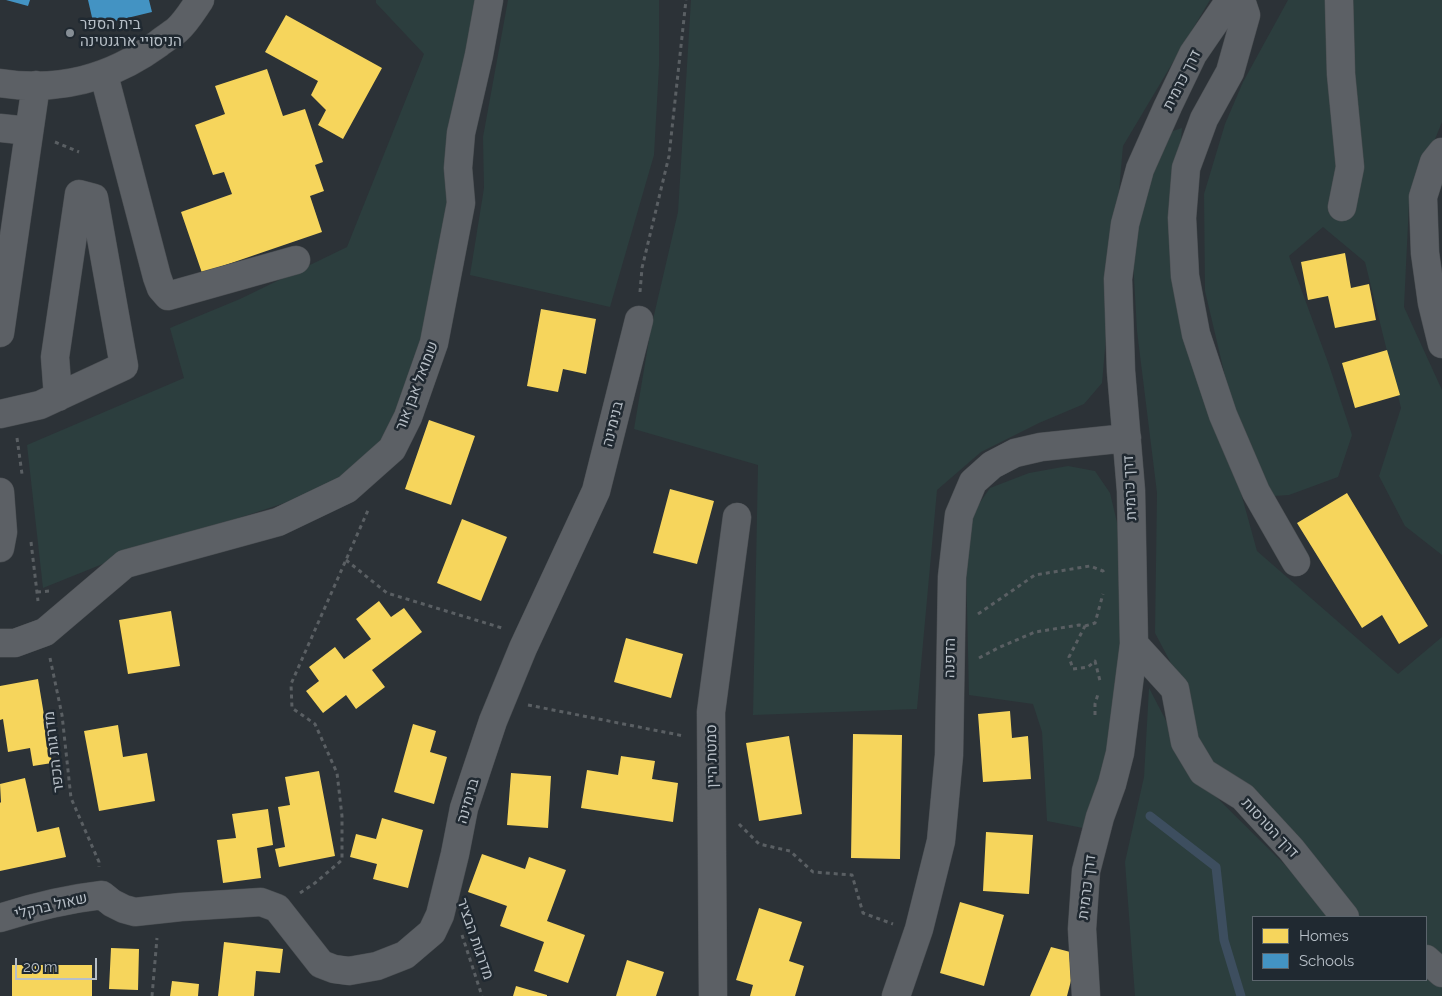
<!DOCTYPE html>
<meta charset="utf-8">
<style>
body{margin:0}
#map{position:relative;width:1442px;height:996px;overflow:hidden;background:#2c3237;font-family:Raleway,sans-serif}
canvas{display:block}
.legend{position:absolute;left:1252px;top:916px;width:175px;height:65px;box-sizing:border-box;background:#202931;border:1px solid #5c656d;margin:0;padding:6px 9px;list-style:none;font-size:15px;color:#b7bfc7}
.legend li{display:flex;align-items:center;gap:10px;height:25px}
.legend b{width:25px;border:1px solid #5c656d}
.scale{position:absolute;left:15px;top:958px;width:82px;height:22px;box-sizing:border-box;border:2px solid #b7bfc7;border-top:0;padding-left:6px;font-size:15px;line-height:18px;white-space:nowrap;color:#b7bfc7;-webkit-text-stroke:4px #202931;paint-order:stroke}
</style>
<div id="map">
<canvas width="1442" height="996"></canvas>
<ul class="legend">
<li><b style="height:14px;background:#f6d55c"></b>Homes</li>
<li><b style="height:14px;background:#4393c3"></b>Schools</li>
</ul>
<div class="scale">20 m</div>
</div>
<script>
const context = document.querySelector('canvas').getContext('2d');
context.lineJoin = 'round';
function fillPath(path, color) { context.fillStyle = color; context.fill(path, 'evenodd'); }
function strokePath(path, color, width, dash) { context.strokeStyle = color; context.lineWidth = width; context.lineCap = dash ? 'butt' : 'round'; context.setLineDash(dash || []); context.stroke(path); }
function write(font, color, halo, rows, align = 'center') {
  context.font = font + ' Raleway,Heebo,sans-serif'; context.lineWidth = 5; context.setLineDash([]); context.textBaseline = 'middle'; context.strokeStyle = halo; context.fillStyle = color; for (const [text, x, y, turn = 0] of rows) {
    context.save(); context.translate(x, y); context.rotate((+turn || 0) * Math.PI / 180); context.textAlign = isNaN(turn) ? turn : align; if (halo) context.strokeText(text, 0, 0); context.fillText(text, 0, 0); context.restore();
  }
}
fillPath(new Path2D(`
 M 376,0 L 481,0 L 440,280 L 411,383 L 380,447 L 324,490 L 120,557 L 43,588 L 27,445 L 184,378 L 170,328 L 240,299 L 347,247 L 424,54 L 376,3 Z
 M 508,0 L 659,0 L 659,66 L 654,155 L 610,307 L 470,275 L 484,188 L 483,137 Z
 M 691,0 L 1210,0 L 1123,146 L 1102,383 L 1084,404 L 1039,423 L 981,452 L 937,490 L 917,709 L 753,715 L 758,465 L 634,429 L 651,328 L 678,212 Z
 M 1288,0 L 1442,0 L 1442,122 L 1409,203 L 1404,307 L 1442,390 L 1442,555 L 1405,526 L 1379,476 L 1401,408 L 1365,262 L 1323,227 L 1289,256 L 1329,365 L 1352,435 L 1338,477 L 1289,495 L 1274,496 L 1243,436 L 1225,376 L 1205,291 L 1204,194 L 1225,124 L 1243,82 Z
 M 1182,128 L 1172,243 L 1257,551 L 1398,674 L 1442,637 L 1442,961 L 1426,946 L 1426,917 L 1360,917 L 1320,863 L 1242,792 L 1194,751 L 1190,699 L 1155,633 L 1157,493 L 1137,331 L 1130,207 L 1167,133 Z
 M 1068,466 L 1095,471 L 1110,493 L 1126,560 L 1130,669 L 1088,829 L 1047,821 L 1042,732 L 1033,704 L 969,695 L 966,562 L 972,514 L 990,488 L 1029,473 Z
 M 1149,688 L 1195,776 L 1286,866 L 1330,917 L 1253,917 L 1253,980 L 1426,980 L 1426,973 L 1442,984 L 1442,996 L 1135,996 L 1125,862 L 1144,777 Z`), '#2c3e3e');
fillPath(new Path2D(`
 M 286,15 L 382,68 L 343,139 L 318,125 L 326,110 L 311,95 L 318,81 L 265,52 Z
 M 267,69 L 283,116 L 305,109 L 323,162 L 315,165 L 324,191 L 310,196 L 322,232 L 202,273 L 181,212 L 232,194 L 224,172 L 213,175 L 195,125 L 225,114 L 215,86 Z
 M 1345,253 L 1351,288 L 1369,284 L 1376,320 L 1335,328 L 1328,296 L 1308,300 L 1301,262 Z
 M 541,309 L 596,319 L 586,374 L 563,369 L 558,392 L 527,386 Z
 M 1387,350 L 1400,395 L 1355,408 L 1342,363 Z
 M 429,420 L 475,436 L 451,505 L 405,489 Z
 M 670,489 L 714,501 L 697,564 L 653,553 Z
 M 1347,493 L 1428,626 L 1399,644 L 1382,615 L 1362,628 L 1297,523 Z
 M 462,519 L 507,537 L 481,601 L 437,583 Z
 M 379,601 L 391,617 L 404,608 L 422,632 L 372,670 L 385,687 L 356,709 L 346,695 L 323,713 L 306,691 L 319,681 L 309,667 L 335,647 L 344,659 L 371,639 L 356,619 Z
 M 171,611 L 180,666 L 128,674 L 119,620 Z
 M 626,638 L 683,654 L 671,698 L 614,682 Z
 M 38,679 L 52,763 L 33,766 L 30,748 L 8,752 L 3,719 L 0,720 L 0,686 Z
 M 1010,711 L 1012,738 L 1028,736 L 1031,779 L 983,782 L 978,714 Z
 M 413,724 L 436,731 L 430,752 L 447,757 L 434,804 L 394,792 Z
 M 118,725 L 123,757 L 147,753 L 155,801 L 99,811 L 84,731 Z
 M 853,734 L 902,735 L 900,859 L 851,858 Z
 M 789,736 L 802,814 L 759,821 L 746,743 Z
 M 621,756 L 655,761 L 652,779 L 678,783 L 673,822 L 581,808 L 587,770 L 618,775 Z
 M 319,771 L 335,856 L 279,867 L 275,849 L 285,847 L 278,807 L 290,805 L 285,777 Z
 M 511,773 L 551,776 L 548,828 L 507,825 Z
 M 25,778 L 37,832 L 59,827 L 66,857 L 0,871 L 0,803 L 1,802 L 0,784 Z
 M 268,809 L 273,845 L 257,848 L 261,878 L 223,883 L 217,840 L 236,838 L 232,814 Z
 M 382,818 L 423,830 L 408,888 L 373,879 L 377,864 L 350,857 L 356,834 L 376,839 Z
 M 986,832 L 1033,835 L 1029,894 L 983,891 Z
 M 482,854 L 525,869 L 529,857 L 566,870 L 547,921 L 585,935 L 568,983 L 534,971 L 544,942 L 500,926 L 507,906 L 468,892 Z
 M 960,902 L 1004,915 L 984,986 L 940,973 Z
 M 759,908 L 802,922 L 789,961 L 804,966 L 795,996 L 750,996 L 753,985 L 736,980 Z
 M 224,942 L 283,949 L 280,973 L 256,971 L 254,996 L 218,996 Z
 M 1051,947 L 1078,954 L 1067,996 L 1030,996 Z
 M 111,948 L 139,949 L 138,990 L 109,989 Z
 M 627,960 L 664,972 L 656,996 L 616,996 Z
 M 12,965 L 92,965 L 92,996 L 12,996 Z
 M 172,981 L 199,984 L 198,996 L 170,996 Z
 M 516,986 L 547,995 L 547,996 L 513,996 Z`), '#f6d55c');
fillPath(new Path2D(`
 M 6,0 L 30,0 L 28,6 Z
 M 88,0 L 149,0 L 152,12 L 94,26 Z`), '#4393c3');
strokePath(new Path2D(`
 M 1150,816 L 1216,867 L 1224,940 L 1241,996`), '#3d4e5f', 9);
const minor = new Path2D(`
 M 1241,0 L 1246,15 L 1230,72 L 1204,119 L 1186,168 L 1182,218 L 1185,276 L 1196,334 L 1223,415 L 1256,492 L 1296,562
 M 1339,0 L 1341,74 L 1350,167 L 1342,207
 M 104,75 L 157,277 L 161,288 L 168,296 L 296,260
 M 0,83 C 59,92 110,79 158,44 C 164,39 171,35 177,30 C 186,22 193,10 200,0
 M 0,128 L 29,131
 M 1442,152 L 1434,162 L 1423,197 L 1425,253 L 1432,303 L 1442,344
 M 0,333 L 36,85
 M 0,414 L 40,405 L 124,366 L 94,198 L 79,194 L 55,357 L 58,397
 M 0,492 L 3,532 L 0,548
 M 0,643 L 15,643 L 45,632 L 125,564 L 278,522 L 347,489 L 392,449 L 408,417 L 434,343 L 461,203 L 458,168 L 461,133 L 479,55 L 489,0
 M 1134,644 L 1175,689 L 1185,742 L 1203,772 L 1243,797 L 1291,849 L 1345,917
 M 0,918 C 34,907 67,899 102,895 L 112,903 L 124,909 L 135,912 L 181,907 L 261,902 L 277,908 L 321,964 L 334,969 L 349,971 L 377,966 L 405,955 L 432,932 L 440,915 L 455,854 L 464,808 L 493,721 L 523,648 L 596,491 L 639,320
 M 1426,959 L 1442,973
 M 713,996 L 711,712 L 737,517
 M 896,996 L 919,929 L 941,841 L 949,755 L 952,577 L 959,515 L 973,482 L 992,465 L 1015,453 L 1041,447 L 1127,438
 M 1086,996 L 1082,929 L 1086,871 L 1100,817 L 1112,784 L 1120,753 L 1134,644 L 1131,491 L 1121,371 L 1118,279 L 1125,224 L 1140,169 L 1168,106 L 1193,54 L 1230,0`);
strokePath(minor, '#4a4e52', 29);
strokePath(new Path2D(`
 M 55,142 L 79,152
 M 640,292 L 642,268 L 669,156 L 686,0
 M 17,438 L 22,474
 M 31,542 L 38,601
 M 346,560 L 387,593 L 502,628
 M 37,592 L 50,591
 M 978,614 L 1035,575 L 1090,566 L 1103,571 L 1104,573
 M 1085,626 L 1095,623 L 1103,594
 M 50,658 L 62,715 L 71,798 L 99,862 L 99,867
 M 979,658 L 998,648 L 1035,632 L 1079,625 L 1085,626 L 1069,657 L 1073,669 L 1088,667 L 1095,661 L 1100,681
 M 528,705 L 684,736
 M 1095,715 L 1095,704 L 1098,694
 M 739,824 L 759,844 L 790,851 L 813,872 L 852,875 L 863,913 L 893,924
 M 300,893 L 315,883 L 342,860 L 342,816 L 337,773 L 315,724 L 292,708 L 291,684 L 369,508
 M 462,935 L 482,996
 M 152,996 L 157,938`), '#5a5f63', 3, [4, 4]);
strokePath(minor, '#5c6065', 28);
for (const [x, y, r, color] of [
 [70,33,5,"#868e95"]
]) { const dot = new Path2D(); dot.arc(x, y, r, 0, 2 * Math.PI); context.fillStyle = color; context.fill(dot); strokePath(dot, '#202931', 2); }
write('15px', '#b7bfc7', '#202931', [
 ["בית הספר",80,24],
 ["הניסויי ארגנטינה",80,41]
], 'left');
write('15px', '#b7bfc7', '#202931', [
 ["דרך כרמית",1182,80,-63],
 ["שמואל אבן אור",417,386,-69],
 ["בנימינה",613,424,-76],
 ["דרך כרמית",1130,488,-93],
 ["הדפנה",950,658,-89],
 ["מדרגות הכפר",54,752,-97],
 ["סמטת היין",712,756,-91],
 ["בנימינה",468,801,-74],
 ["דרך הטרסות",1270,828,47],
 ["דרך כרמית",1087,887,-83],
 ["שאול ברקלי",51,906,-13],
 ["מדרגות הבציר",475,939,71]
]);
</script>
